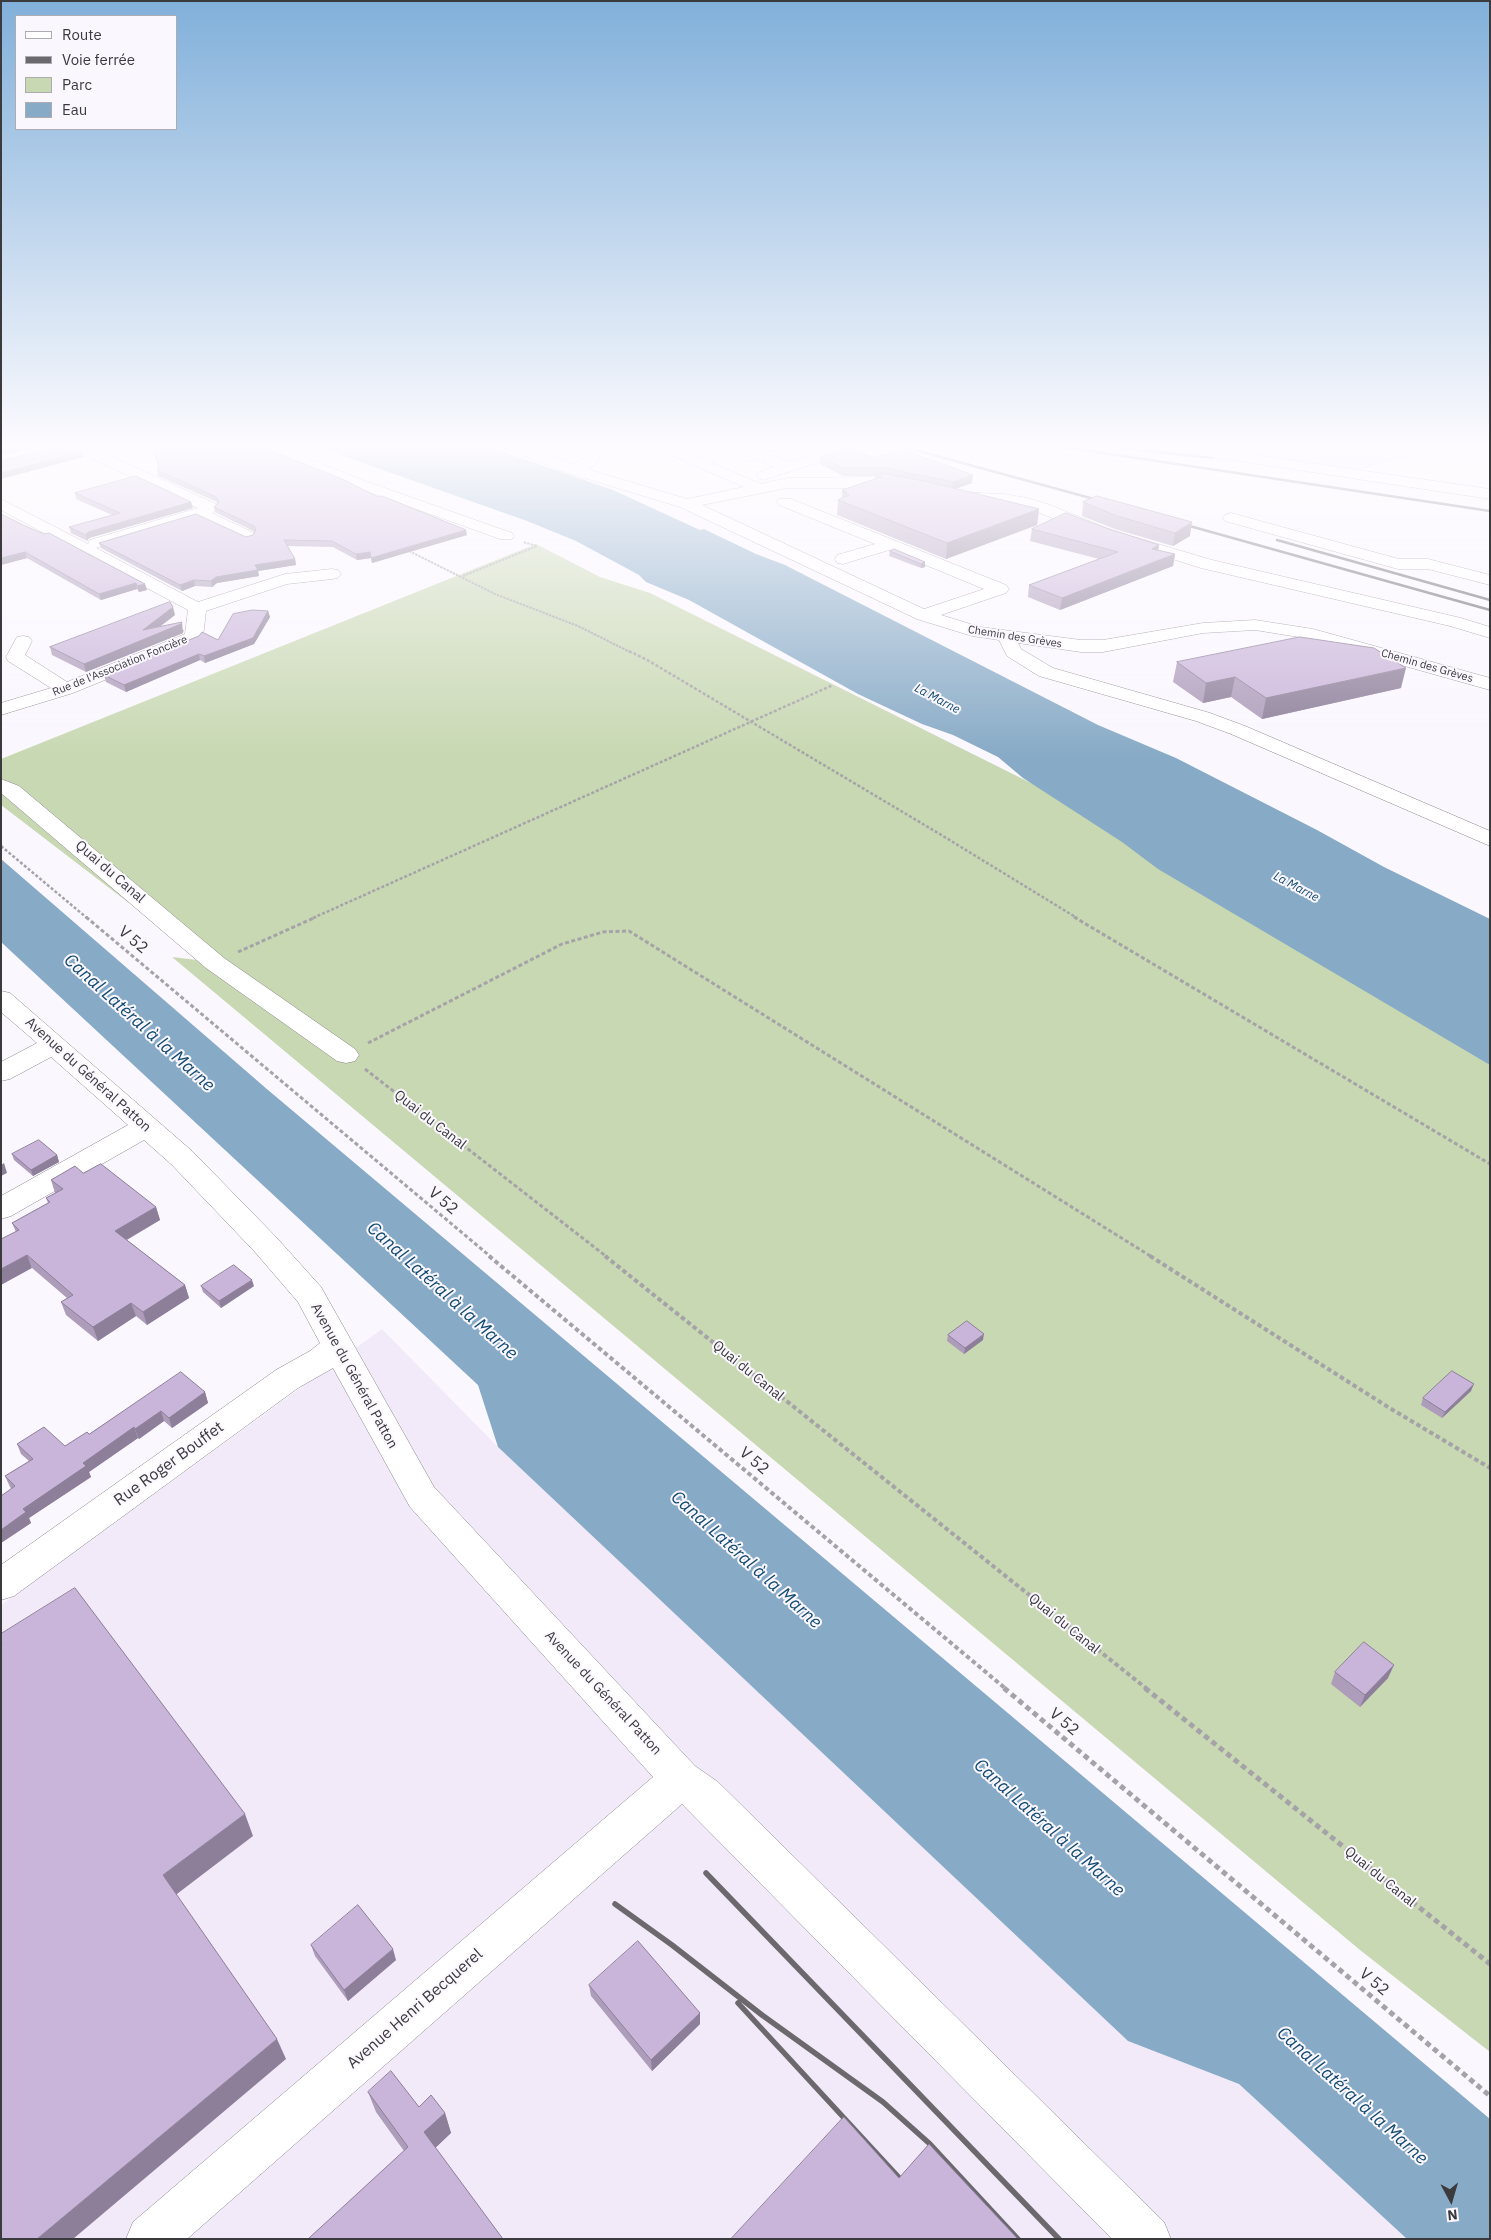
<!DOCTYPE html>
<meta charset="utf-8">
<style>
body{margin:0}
#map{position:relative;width:1491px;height:2240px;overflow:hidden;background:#fbf7ff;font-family:"IBM Plex Sans",sans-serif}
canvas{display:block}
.frame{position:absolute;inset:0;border:2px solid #3b3a3d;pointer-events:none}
.legend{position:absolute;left:15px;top:15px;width:162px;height:115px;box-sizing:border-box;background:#fbf7ff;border:1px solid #aeabb1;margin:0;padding:6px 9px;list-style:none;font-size:15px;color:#3b3a3d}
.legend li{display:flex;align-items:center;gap:10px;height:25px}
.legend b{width:25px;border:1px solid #aeabb1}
.north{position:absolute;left:1426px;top:2175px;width:50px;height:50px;-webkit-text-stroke:4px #fbf7ff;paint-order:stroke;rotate:174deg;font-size:14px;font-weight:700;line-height:20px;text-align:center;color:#3b3a3d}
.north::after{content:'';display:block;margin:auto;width:18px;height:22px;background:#3b3a3d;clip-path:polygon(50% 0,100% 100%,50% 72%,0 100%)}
</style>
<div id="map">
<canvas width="1491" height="2240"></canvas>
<div class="frame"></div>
<ul class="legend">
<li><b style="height:6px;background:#fff"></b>Route</li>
<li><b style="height:6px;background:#6b696e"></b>Voie ferrée</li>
<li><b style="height:14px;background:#c8d8b2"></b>Parc</li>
<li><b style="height:14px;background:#87aac6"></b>Eau</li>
</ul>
<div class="north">N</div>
</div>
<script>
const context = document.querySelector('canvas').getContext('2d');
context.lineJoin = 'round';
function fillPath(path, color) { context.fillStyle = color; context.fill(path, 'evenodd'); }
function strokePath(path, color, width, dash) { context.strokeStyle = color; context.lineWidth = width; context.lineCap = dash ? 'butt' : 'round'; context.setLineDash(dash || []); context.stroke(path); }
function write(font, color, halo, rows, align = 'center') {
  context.font = font + ' "IBM Plex Sans",sans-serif'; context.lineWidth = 4; context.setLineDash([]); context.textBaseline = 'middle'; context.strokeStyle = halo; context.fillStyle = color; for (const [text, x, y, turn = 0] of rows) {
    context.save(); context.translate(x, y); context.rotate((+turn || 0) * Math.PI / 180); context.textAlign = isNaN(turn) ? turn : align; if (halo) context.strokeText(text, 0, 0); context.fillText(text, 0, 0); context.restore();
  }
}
fillPath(new Path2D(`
 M 1165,444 L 1458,444 L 1360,470 Z
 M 382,1329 L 498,1447 L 1128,2041 L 1239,2084 L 1407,2239 L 1,2239 L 1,1605 Z`), '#f2eaf9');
fillPath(new Path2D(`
 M 536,544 L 600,577 L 650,593 L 1077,806 L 1490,1050 L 1490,2052 L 1360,1950 L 172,957 L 214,962 L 125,900 L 1,805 L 1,759 Z`), '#c8d8b2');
fillPath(new Path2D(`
 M 309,444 L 481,444 L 613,490 L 700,530 L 704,529 L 756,554 L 785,565 L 1098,725 L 1176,758 L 1317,830 L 1384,867 L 1490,919 L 1490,1065 L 1158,869 L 1122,842 L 1023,778 L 998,757 L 953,735 L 922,724 L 858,694 L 689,600 L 646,582 L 639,575 L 576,541 L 527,521 Z
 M 1,859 L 268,1090 L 1490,2119 L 1490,2239 L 1407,2239 L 1239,2084 L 1128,2041 L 498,1447 L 478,1385 L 1,942 Z`), '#87aac6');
const minor = new Path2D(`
 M 51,444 L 84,444 L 216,504 L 218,507 L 212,513 L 254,533 L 256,536 L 254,539 L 248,541 L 197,518 L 96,548 L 198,602 L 285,574 L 332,569 L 338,570 L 341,574 L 338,578 L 332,579 L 287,584 L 206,611 L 203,637 L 200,641 L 73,693 L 1,715 L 1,703 L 51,688 L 8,661 L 6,657 L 17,637 L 23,636 L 29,637 L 32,641 L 25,655 L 67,682 L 185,634 L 188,610 L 1,510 L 1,499 L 88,544 L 90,540 L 198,508 L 69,448 L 1,465 L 1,456 Z
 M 253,444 L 272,444 L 365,481 L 512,533 L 514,536 L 512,539 L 500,539 L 355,487 L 255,447 Z
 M 500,444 L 519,444 L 573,464 L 584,459 L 586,456 L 566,447 L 564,444 C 576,443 593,444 601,454 L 595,465 L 587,469 L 687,499 L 744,487 L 666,453 L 664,450 L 666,444 L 690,444 L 688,447 L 681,449 L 761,484 L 787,478 L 871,477 L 906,482 L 909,485 L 906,488 L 787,488 L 702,505 L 924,609 L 984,589 L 889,550 L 843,564 L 837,563 L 835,559 L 837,555 L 875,544 L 779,505 L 777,502 L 779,499 L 791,499 L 1006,585 L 1009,589 L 1006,593 L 941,615 L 980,627 L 1081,640 L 1103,640 L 1203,623 L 1255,620 L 1313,629 L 1490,678 L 1490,690 L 1305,638 L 1255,630 L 1203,633 L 1103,652 L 1081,652 L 1018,643 L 1021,649 L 1053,668 L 1210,713 L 1245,726 L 1490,831 L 1490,846 L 1231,734 L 1196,721 L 1039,676 L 1007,656 L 999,640 L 972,636 L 917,619 L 680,507 L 568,473 L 502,447 Z
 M 725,444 L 743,444 L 789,462 L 816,453 L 800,447 L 798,444 C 811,444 822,441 830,453 L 826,460 L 764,480 L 759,478 L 756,475 L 759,472 L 774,467 L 727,447 Z
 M 1116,444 L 1165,444 L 1198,447 L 1490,489 L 1490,499 L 1198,455 L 1123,448 Z
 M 955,492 L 1004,494 L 1027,498 L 1050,505 L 1114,531 L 1212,560 L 1461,618 L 1490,627 L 1490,638 L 1450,626 L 1201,568 L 1102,537 L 1019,505 L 950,500 L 947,497 L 950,494 Z
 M 1231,513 L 1399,559 L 1428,559 L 1490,575 L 1490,585 L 1428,569 L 1398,569 L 1225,521 L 1223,518 L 1225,515 Z
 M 1,779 L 19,786 L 224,958 L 355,1049 L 359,1055 L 355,1061 L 346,1063 L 337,1061 L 206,968 L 1,793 Z
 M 1,991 L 10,993 L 192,1151 L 276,1237 L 321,1287 L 434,1487 L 695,1766 L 718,1782 L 1164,2222 L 1171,2239 L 1112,2239 L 682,1804 L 187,2239 L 126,2239 L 133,2222 L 653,1777 L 410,1507 L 333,1368 L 298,1388 L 14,1596 L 1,1600 L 1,1565 L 276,1370 L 310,1351 L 320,1343 L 298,1302 L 254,1251 L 172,1165 L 144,1140 L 11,1216 L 1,1219 L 1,1196 L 128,1125 L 51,1057 L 10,1079 L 1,1081 L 1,1062 L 37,1043 L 1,1012 Z`);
strokePath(minor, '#89858c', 1);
strokePath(new Path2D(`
 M 1405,445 L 1427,444
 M 409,551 L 495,594 L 578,626 L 632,653
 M 463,576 L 537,546 L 523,542`), '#a5a3a8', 2, [2.5, 1]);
strokePath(new Path2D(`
 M 629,651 L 649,661 L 943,836 L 1077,918
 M 1,846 L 87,918
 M 313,918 L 833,685`), '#a5a3a8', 2.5, [3, 2]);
strokePath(new Path2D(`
 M 86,917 L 491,1257
 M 1074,917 L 1490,1164
 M 238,952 L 316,917
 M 368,1043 L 562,944 L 603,932 L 629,931 L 1152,1257
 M 365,1069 L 607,1257`), '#a5a3a8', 3, [4, 2.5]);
strokePath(new Path2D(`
 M 489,1256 L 1006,1689
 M 605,1256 L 1147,1689
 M 1150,1256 L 1388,1407 L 1490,1468`), '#a5a3a8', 4, [4.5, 3]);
strokePath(new Path2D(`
 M 1004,1688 L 1490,2096
 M 1145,1688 L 1490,1964`), '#a5a3a8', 5, [5.5, 4]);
fillPath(minor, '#fff');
strokePath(new Path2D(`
 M 893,444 L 1105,502
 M 1043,444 L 1490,511
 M 1141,450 L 1212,458
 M 1179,523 L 1490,610
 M 1277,540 L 1490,600`), '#6b696e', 2.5);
strokePath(new Path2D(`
 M 706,1873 L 1059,2239
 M 615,1904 L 672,1945 L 762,2015 L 883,2102 L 930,2144 L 1018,2239
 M 738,2003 L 904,2183`), '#6b696e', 5.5);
fillPath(new Path2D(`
 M 87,444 L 135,444 L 105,451 Z
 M 820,457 L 874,458 L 972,483 L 955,489 L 1039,509 L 1037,525 L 946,559 L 837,515 L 838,500 L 842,498 L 842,490 L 875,479 L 875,476 L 843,476 L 820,464 Z
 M 157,470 L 159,470 L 378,497 L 467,535 L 372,563 L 371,558 L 357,560 L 333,547 L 287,546 L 295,559 L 296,565 L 258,571 L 259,576 L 217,583 L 212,587 L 195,586 L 182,591 L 101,548 L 99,543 L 246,537 L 253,535 L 255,532 L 215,512 L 214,507 L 217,503 L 217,502 L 158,476 Z
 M 75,493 L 193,508 L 89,538 L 87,541 L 71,533 L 69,527 L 112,515 L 76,499 Z
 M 1083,502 L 1190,536 L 1173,546 L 1115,529 L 1082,516 Z
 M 1,514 L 23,525 L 145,584 L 147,590 L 139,592 L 137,589 L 101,600 L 27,558 L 1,565 Z
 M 1103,527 L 1159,545 L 1158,550 L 1175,554 L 1173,566 L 1060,610 L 1028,597 L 1029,585 L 1099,559 L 1030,541 L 1032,529 Z
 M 890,551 L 925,562 L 925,567 L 921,568 L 889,556 Z
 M 268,611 L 270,617 L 254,644 L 205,663 L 200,660 L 126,692 L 106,682 L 104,675 L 218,640 Z
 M 175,615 L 160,626 L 184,630 L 183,633 L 86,672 L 52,655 L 50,647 Z
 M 1177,662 L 1401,688 L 1262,719 L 1231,697 L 1203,703 L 1173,682 Z
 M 12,1154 L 57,1155 L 59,1162 L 33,1176 L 14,1160 Z
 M 83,1173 L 156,1207 L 160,1220 L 127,1240 L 185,1285 L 189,1298 L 147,1325 L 136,1316 L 98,1341 L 66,1315 L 61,1302 L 67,1298 L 32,1268 L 12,1223 L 48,1203 L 46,1198 L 55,1193 L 51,1180 Z
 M 201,1286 L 254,1286 L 221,1308 L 203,1292 Z
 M 948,1335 L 983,1340 L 964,1354 L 947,1341 Z
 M 1471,1391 L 1442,1418 L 1421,1405 L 1423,1398 Z
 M 205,1392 L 208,1403 L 172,1428 L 164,1421 L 139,1439 L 138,1438 L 89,1472 L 91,1477 L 29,1518 L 31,1523 L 1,1543 L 1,1496 L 12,1489 L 10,1487 L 5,1476 L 29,1461 L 21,1454 L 17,1444 L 65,1446 L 89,1434 Z
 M 1335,1672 L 1388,1678 L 1360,1707 L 1331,1684 Z
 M 311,1945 L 396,1960 L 348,2001 L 315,1956 Z
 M 589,1985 L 700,2024 L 652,2071 L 591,1996 Z
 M 368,2092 L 419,2107 L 445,2113 L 451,2133 L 436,2147 L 404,2151 L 376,2112 Z`), '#ae9cbb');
fillPath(new Path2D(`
 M 21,444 L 45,444 L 1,454 L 1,448 Z
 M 113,444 L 135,444 L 105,451 L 104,446 Z
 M 82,452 L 84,457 L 1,479 L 1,473 Z
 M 973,475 L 972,483 L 952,490 L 953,482 Z
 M 191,502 L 193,508 L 89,538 L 87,541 L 86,535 L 88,532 Z
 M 1039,509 L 1037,525 L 946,559 L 947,543 Z
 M 1192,522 L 1190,536 L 1173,546 L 1175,533 Z
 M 466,530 L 467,535 L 372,563 L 371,558 Z
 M 1159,545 L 1157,556 L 1152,549 Z
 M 25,552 L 27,558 L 1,565 L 1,558 Z
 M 370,552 L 371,558 L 357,560 L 356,554 Z
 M 1175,554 L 1173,566 L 1060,610 L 1062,598 Z
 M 295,559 L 296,565 L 258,571 L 259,576 L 217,583 L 212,587 L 211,581 L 216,577 L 255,565 Z
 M 925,562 L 925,567 L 921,568 L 921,564 Z
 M 194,580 L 195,586 L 182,591 L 180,585 Z
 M 136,583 L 137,589 L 101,600 L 99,594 Z
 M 145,584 L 147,590 L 139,592 L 137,586 Z
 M 173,607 L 175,615 L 145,638 L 143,630 Z
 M 268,611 L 270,617 L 254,644 L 205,663 L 204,656 Z
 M 182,622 L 183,633 L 86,672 L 84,664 Z
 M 199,654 L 200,660 L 126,692 L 124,685 Z
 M 1406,668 L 1401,688 L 1262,719 L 1266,698 Z
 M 1235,677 L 1231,697 L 1203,703 L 1206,683 Z
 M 57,1155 L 59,1162 L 33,1176 L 31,1170 Z
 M 4,1163 L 7,1173 L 1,1176 L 1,1165 Z
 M 156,1207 L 160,1220 L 119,1244 L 115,1231 Z
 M 27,1255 L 32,1268 L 1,1285 L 1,1269 Z
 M 252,1280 L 254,1286 L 221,1308 L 219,1301 Z
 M 185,1285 L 189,1298 L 147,1325 L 143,1312 Z
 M 131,1303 L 136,1316 L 98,1341 L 93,1327 Z
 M 984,1334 L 983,1340 L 964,1354 L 965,1348 Z
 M 1474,1384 L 1471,1391 L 1442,1418 L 1445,1412 Z
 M 205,1392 L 208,1403 L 172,1428 L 169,1418 Z
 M 161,1411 L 164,1421 L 139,1439 L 135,1429 Z
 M 134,1427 L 138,1438 L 89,1472 L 91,1477 L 29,1518 L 31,1523 L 1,1543 L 1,1530 L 23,1509 L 83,1463 Z
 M 1394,1665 L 1388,1678 L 1360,1707 L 1365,1695 Z
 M 245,1814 L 253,1836 L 173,1897 L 163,1875 Z
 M 393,1949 L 396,1960 L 348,2001 L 344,1990 Z
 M 700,2013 L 700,2024 L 652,2071 L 651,2060 Z
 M 277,2039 L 286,2059 L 73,2239 L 37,2239 Z
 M 445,2113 L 451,2133 L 431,2152 L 424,2132 Z`), '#8d7f99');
const building = new Path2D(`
 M 1,444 L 21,444 L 1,448 Z
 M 98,444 L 113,444 L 104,446 Z
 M 152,444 L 254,444 L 342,479 L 378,497 L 382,496 L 466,530 L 371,558 L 370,552 L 356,554 L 332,541 L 284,540 L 295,559 L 255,565 L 258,570 L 216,577 L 211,581 L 194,580 L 180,585 L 99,543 L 196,514 L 246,537 L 253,535 L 256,529 L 254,526 L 214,507 L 219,502 L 216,497 L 157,470 L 159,469 Z
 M 67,445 L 82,452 L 1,473 L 1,461 Z
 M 850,448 L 874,458 L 901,449 L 973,475 L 953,482 L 886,468 L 843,468 L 820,457 Z
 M 875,474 L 886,474 L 929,482 L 1039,509 L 947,543 L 838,500 L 849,495 L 844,493 L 847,492 L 842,490 L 881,477 Z
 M 136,476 L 191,502 L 88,532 L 86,535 L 69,527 L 120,513 L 75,493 Z
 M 1097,496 L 1192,522 L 1175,533 L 1117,516 L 1083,502 Z
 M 1066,513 L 1103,527 L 1159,545 L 1152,549 L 1175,554 L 1062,598 L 1029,585 L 1118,552 L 1032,529 Z
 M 1,514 L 23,525 L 44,534 L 49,533 L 145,584 L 137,586 L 136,583 L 99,594 L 25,552 L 1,558 Z
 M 894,549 L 925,562 L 921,564 L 890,551 Z
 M 170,602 L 173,607 L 143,630 L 182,622 L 181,624 L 84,664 L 50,647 Z
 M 253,610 L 268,611 L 253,638 L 204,656 L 199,654 L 124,685 L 104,675 L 199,636 L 202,632 L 218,640 L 233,614 Z
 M 1300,637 L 1374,648 L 1406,668 L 1266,698 L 1235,677 L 1206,683 L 1177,662 Z
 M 39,1140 L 57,1155 L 31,1170 L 12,1154 Z
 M 101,1164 L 156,1207 L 115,1231 L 185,1285 L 143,1312 L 131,1303 L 93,1327 L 61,1302 L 73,1295 L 27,1255 L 1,1269 L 1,1239 L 19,1230 L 12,1223 L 50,1202 L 46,1198 L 63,1189 L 51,1180 L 75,1166 L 83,1173 Z
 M 234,1265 L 252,1280 L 219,1301 L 201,1286 Z
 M 967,1321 L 984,1334 L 965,1348 L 948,1335 Z
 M 1452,1371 L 1474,1384 L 1445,1412 L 1423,1398 Z
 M 181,1372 L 205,1392 L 169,1418 L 161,1411 L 135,1429 L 134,1427 L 83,1463 L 86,1466 L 23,1509 L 26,1512 L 1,1530 L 1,1496 L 15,1486 L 5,1476 L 33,1459 L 17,1444 L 44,1427 L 65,1446 L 87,1432 L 89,1434 Z
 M 75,1588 L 245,1814 L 163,1875 L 277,2039 L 37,2239 L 1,2239 L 1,1645 L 2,1645 L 1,1643 L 1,1634 Z
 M 1364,1642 L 1394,1665 L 1365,1695 L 1335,1672 Z
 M 358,1905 L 393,1949 L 344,1990 L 311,1945 Z
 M 638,1941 L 700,2013 L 651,2060 L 589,1985 Z
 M 391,2071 L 419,2107 L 431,2095 L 445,2113 L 424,2132 L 503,2239 L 308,2239 L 408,2147 L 368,2092 Z
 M 844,2117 L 899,2178 L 929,2144 L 1018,2239 L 731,2239 Z`);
fillPath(building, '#cab5da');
strokePath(building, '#8d7f99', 1);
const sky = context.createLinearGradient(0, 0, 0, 757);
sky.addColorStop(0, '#81b0da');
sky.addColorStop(0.59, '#fdfbff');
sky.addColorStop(1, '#fdfbff00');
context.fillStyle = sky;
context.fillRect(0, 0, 1491, 757);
write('11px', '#3b3a3d', '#fbf7ff', [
 ["Chemin des Grèves",1015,637,9],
 ["Rue de l'Association Foncière",120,666,-22],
 ["Chemin des Grèves",1427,666,16]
]);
write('italic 12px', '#124b72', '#fbf7ff', [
 ["La Marne",937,699,28],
 ["La Marne",1296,887,28]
]);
write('14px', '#3b3a3d', '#fbf7ff', [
 ["Quai du Canal",110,872,41],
 ["Avenue du Général Patton",88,1075,42],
 ["Quai du Canal",430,1120,38],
 ["Quai du Canal",748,1371,39],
 ["Avenue du Général Patton",354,1376,61],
 ["Quai du Canal",1064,1624,39],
 ["Avenue du Général Patton",603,1693,47],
 ["Quai du Canal",1380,1877,39]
]);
write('16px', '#3b3a3d', '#fbf7ff', [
 ["V 52",133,940,40],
 ["V 52",443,1201,40],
 ["V 52",754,1461,40],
 ["Rue Roger Bouffet",169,1464,-36],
 ["V 52",1064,1722,40],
 ["V 52",1374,1982,40],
 ["Avenue Henri Becquerel",415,2009,-41]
]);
write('italic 18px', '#124b72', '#fbf7ff', [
 ["Canal Latéral à la Marne",139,1023,42],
 ["Canal Latéral à la Marne",442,1291,42],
 ["Canal Latéral à la Marne",746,1560,42],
 ["Canal Latéral à la Marne",1049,1828,42],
 ["Canal Latéral à la Marne",1352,2096,42]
]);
</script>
